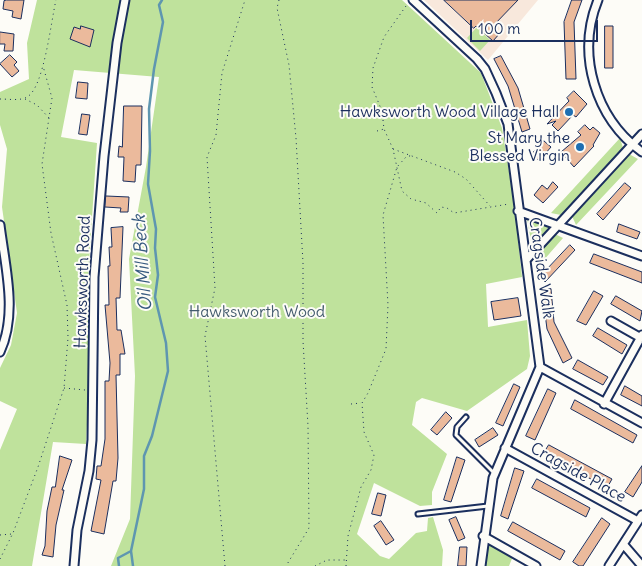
<!DOCTYPE html>
<style>
body{margin:0}
#map{position:relative;width:642px;height:566px;overflow:hidden;background:#fdfcf7;font-family:Delius,sans-serif}
canvas{display:block}
.scale{position:absolute;left:470px;top:20px;width:128px;height:22px;box-sizing:border-box;border:2px solid #1b2f5e;border-top:0;padding-left:6px;font-size:15px;line-height:18px;white-space:nowrap;color:#1b2f5e;-webkit-text-stroke:4px #fdfcf7;paint-order:stroke}
</style>
<div id="map">
<canvas width="642" height="566"></canvas>
<div class="scale">100 m</div>
</div>
<script>
const context = document.querySelector('canvas').getContext('2d');
context.lineJoin = 'round';
function fillPath(path, color) { context.fillStyle = color; context.fill(path, 'evenodd'); }
function strokePath(path, color, width, dash) { context.strokeStyle = color; context.lineWidth = width; context.lineCap = dash ? 'butt' : 'round'; context.setLineDash(dash || []); context.stroke(path); }
function write(font, color, halo, rows, align = 'center') {
  context.font = font + ' Delius,sans-serif'; context.lineWidth = 4; context.setLineDash([]); context.textBaseline = 'middle'; context.strokeStyle = halo; context.fillStyle = color; for (const [text, x, y, turn = 0] of rows) {
    context.save(); context.translate(x, y); context.rotate((+turn || 0) * Math.PI / 180); context.textAlign = isNaN(turn) ? turn : align; if (halo) context.strokeText(text, 0, 0); context.fillText(text, 0, 0); context.restore();
  }
}
fillPath(new Path2D(`
 M 424,0 L 538,0 L 488,60 Z`), '#f8e8dc');
fillPath(new Path2D(`
 M 37,0 L 402,0 L 481,73 L 502,128 L 515,209 L 522,277 L 486,284 L 488,327 L 527,320 L 530,356 L 527,369 L 467,411 L 422,398 L 416,402 L 412,425 L 447,454 L 432,492 L 432,505 L 420,506 L 374,483 L 357,534 L 380,556 L 389,559 L 416,533 L 427,531 L 428,518 L 433,517 L 443,550 L 442,566 L 111,566 L 130,519 L 135,376 L 129,259 L 146,167 L 159,77 L 74,70 L 61,137 L 97,143 L 88,277 L 89,384 L 86,444 L 53,442 L 32,566 L 0,566 L 0,450 L 17,409 L 0,401 L 0,368 L 11,345 L 17,313 L 2,207 L 7,149 L 0,125 L 0,92 L 29,79 L 27,43 Z
 M 477,27 L 490,40 L 480,51 L 467,38 Z
 M 620,138 L 623,148 L 561,215 L 551,213 Z
 M 629,154 L 638,159 L 576,225 L 572,216 Z
 M 527,218 L 549,227 L 532,247 Z
 M 555,234 L 563,238 L 536,269 L 535,255 Z
 M 491,543 L 513,556 L 509,566 L 485,566 L 487,546 Z`), '#bfe29c');
strokePath(new Path2D(`
 M 119,566 L 118,558 L 131,551
 M 133,566 L 131,551 L 144,489 L 144,456 L 152,436 L 168,371 L 166,343 L 155,297 L 158,275 L 155,248 L 156,229 L 148,184 L 150,151 L 149,109 L 154,69 L 163,22 L 159,5 L 162,0`), '#5e96b0', 2.5);
const building = new Path2D(`
 M 7,0 L 24,0 L 21,19 L 12,17 L 13,11 L 3,9 L 4,1 Z
 M 444,0 L 518,0 L 493,26 L 500,33 L 493,41 L 476,26 L 474,28 Z
 M 572,0 L 582,0 L 574,22 L 576,79 L 566,79 L 564,22 Z
 M 81,26 L 94,30 L 90,47 L 70,39 L 74,27 L 80,29 Z
 M 605,26 L 613,26 L 613,68 L 605,68 Z
 M 0,32 L 14,34 L 13,51 L 4,51 L 5,44 L 0,44 Z
 M 10,55 L 17,62 L 14,65 L 19,71 L 12,77 L 0,64 Z
 M 501,56 L 518,88 L 530,129 L 522,132 L 508,86 L 494,59 Z
 M 78,82 L 88,83 L 87,99 L 76,98 Z
 M 574,91 L 587,104 L 576,117 L 573,115 L 558,131 L 552,125 L 556,121 L 547,124 L 569,101 L 567,98 Z
 M 124,106 L 142,106 L 141,165 L 136,165 L 135,182 L 123,181 L 124,157 L 118,157 L 119,146 L 122,147 Z
 M 82,114 L 90,115 L 87,135 L 79,134 Z
 M 585,125 L 590,130 L 593,127 L 600,133 L 593,145 L 594,146 L 574,167 L 561,152 L 581,135 L 578,132 Z
 M 544,141 L 551,147 L 539,161 L 532,154 Z
 M 553,182 L 558,187 L 543,203 L 534,195 L 542,185 L 547,189 Z
 M 625,183 L 631,188 L 603,220 L 597,214 Z
 M 106,196 L 129,197 L 128,212 L 120,212 L 121,208 L 105,207 Z
 M 619,224 L 640,232 L 637,239 L 617,232 Z
 M 123,227 L 120,298 L 116,298 L 117,330 L 121,330 L 125,354 L 120,354 L 120,375 L 116,375 L 118,458 L 116,481 L 113,481 L 104,534 L 91,531 L 101,480 L 96,479 L 97,466 L 101,466 L 105,439 L 105,381 L 109,381 L 110,363 L 105,305 L 109,305 L 108,266 L 110,266 L 109,247 L 112,247 L 111,228 Z
 M 570,245 L 575,250 L 545,282 L 540,277 Z
 M 594,254 L 642,272 L 642,283 L 590,263 Z
 M 551,289 L 554,322 L 572,358 L 563,363 L 547,329 L 542,290 Z
 M 594,291 L 603,296 L 586,325 L 577,321 Z
 M 616,296 L 642,311 L 640,321 L 611,304 Z
 M 518,298 L 521,316 L 494,320 L 491,302 Z
 M 598,328 L 627,345 L 622,354 L 593,336 Z
 M 578,360 L 608,377 L 603,385 L 573,369 Z
 M 514,384 L 520,387 L 503,426 L 496,423 Z
 M 625,386 L 642,396 L 642,406 L 621,395 Z
 M 548,389 L 556,393 L 535,440 L 526,436 Z
 M 575,400 L 637,435 L 633,443 L 571,409 Z
 M 446,412 L 452,418 L 437,435 L 431,430 Z
 M 493,428 L 498,435 L 479,447 L 475,440 Z
 M 549,445 L 612,479 L 607,488 L 544,453 Z
 M 60,456 L 72,460 L 62,490 L 64,490 L 56,525 L 53,557 L 42,555 L 45,546 L 47,511 L 52,487 L 55,487 Z
 M 457,457 L 465,460 L 451,502 L 444,500 Z
 M 642,466 L 642,482 L 633,497 L 625,492 Z
 M 515,468 L 524,471 L 508,519 L 501,516 Z
 M 537,479 L 590,508 L 586,517 L 532,488 Z
 M 378,493 L 386,495 L 381,516 L 372,514 Z
 M 456,517 L 465,538 L 458,541 L 449,520 Z
 M 602,518 L 610,524 L 583,566 L 579,566 L 573,562 Z
 M 381,521 L 394,540 L 386,545 L 374,526 Z
 M 513,522 L 565,551 L 560,560 L 508,531 Z
 M 460,547 L 467,547 L 466,566 L 458,566 Z`);
fillPath(building, '#ebba9c');
strokePath(building, '#1b2f5e', 1);
const lane = new Path2D(`
 M 466,417 L 457,427 L 456,435 L 494,473
 M 418,514 L 488,506`);
const street = new Path2D(`
 M 413,0 L 477,59 L 485,69 L 496,93 L 508,124 L 540,367 L 493,478 L 481,566
 M 598,0 C 576,54 595,118 642,152
 M 518,211 L 642,256
 M 0,225 C 5,266 18,313 0,352
 M 527,259 L 642,134
 M 611,321 L 641,338
 M 540,367 L 642,423
 M 604,404 L 642,335
 M 505,448 L 638,521
 M 483,536 L 536,566
 M 624,545 L 642,566
 M 74,566 L 77,530 L 89,471 L 92,440 L 94,277 L 104,156 L 117,43 L 125,0
 M 609,566 L 642,515`);
strokePath(lane, '#1b2f5e', 7);
strokePath(street, '#1b2f5e', 11);
strokePath(new Path2D(`
 M 279,0 L 277,8 L 289,65 L 296,138 L 303,263 L 303,341 L 308,426 L 309,528 L 286,566
 M 406,6 L 384,37 L 373,68 L 372,87 L 382,111 L 384,129 L 393,149 L 402,191 L 411,199 L 426,203 L 437,213 L 441,207 L 447,208 L 454,213 L 509,204
 M 0,99 C 8,99 21,101 27,97 C 44,88 51,21 56,0
 M 25,99 L 37,105 L 49,118
 M 377,131 L 384,129
 M 393,149 L 455,172 L 466,179 L 490,206
 M 64,388 L 85,390
 M 351,404 L 361,403
 M 0,535 L 12,534
 M 0,559 L 13,533 L 38,467 L 64,388 L 68,338 L 67,305 L 51,233 L 42,164 L 52,98 L 43,66
 M 225,566 L 205,336 L 215,288 L 207,157 L 216,135 L 222,73 L 245,0
 M 315,566 L 327,560 L 346,560
 M 346,566 L 348,536 L 361,487 L 371,470 L 374,455 L 364,432 L 362,403 L 368,393 L 386,349 L 388,305 L 383,215 L 397,167 L 406,157 L 413,155`), '#1b2f5e', 1, [1, 4]);
strokePath(lane, '#fdfcf7', 3);
strokePath(street, '#fdfcf7', 7);
for (const [x, y, r, color] of [
 [569,112,5,"#1f6fb2"],
 [580,147,5,"#1f6fb2"]
]) { const dot = new Path2D(); dot.arc(x, y, r, 0, 2 * Math.PI); context.fillStyle = color; context.fill(dot); strokePath(dot, '#fdfcf7', 2); }
write('16px', '#1b2f5e', '#fdfcf7', [
 ["Hawksworth Wood Village Hall",559,112],
 ["St Mary the",570,138],
 ["Blessed Virgin",570,156]
], 'right');
write('16px', '#1b2f5e', '#fdfcf7', [
 ["Cragside Walk",541,268,82],
 ["Hawksworth Road",83,282,-88],
 ["Cragside Place",578,473,29]
]);
write('16px', '#445c6e', '#fdfcf7', [
 ["Hawksworth Wood",257,312]
]);
write('italic 18px', '#375a80', '#fdfcf7', [
 ["Oil Mill Beck",143,263,-94]
]);
</script>
